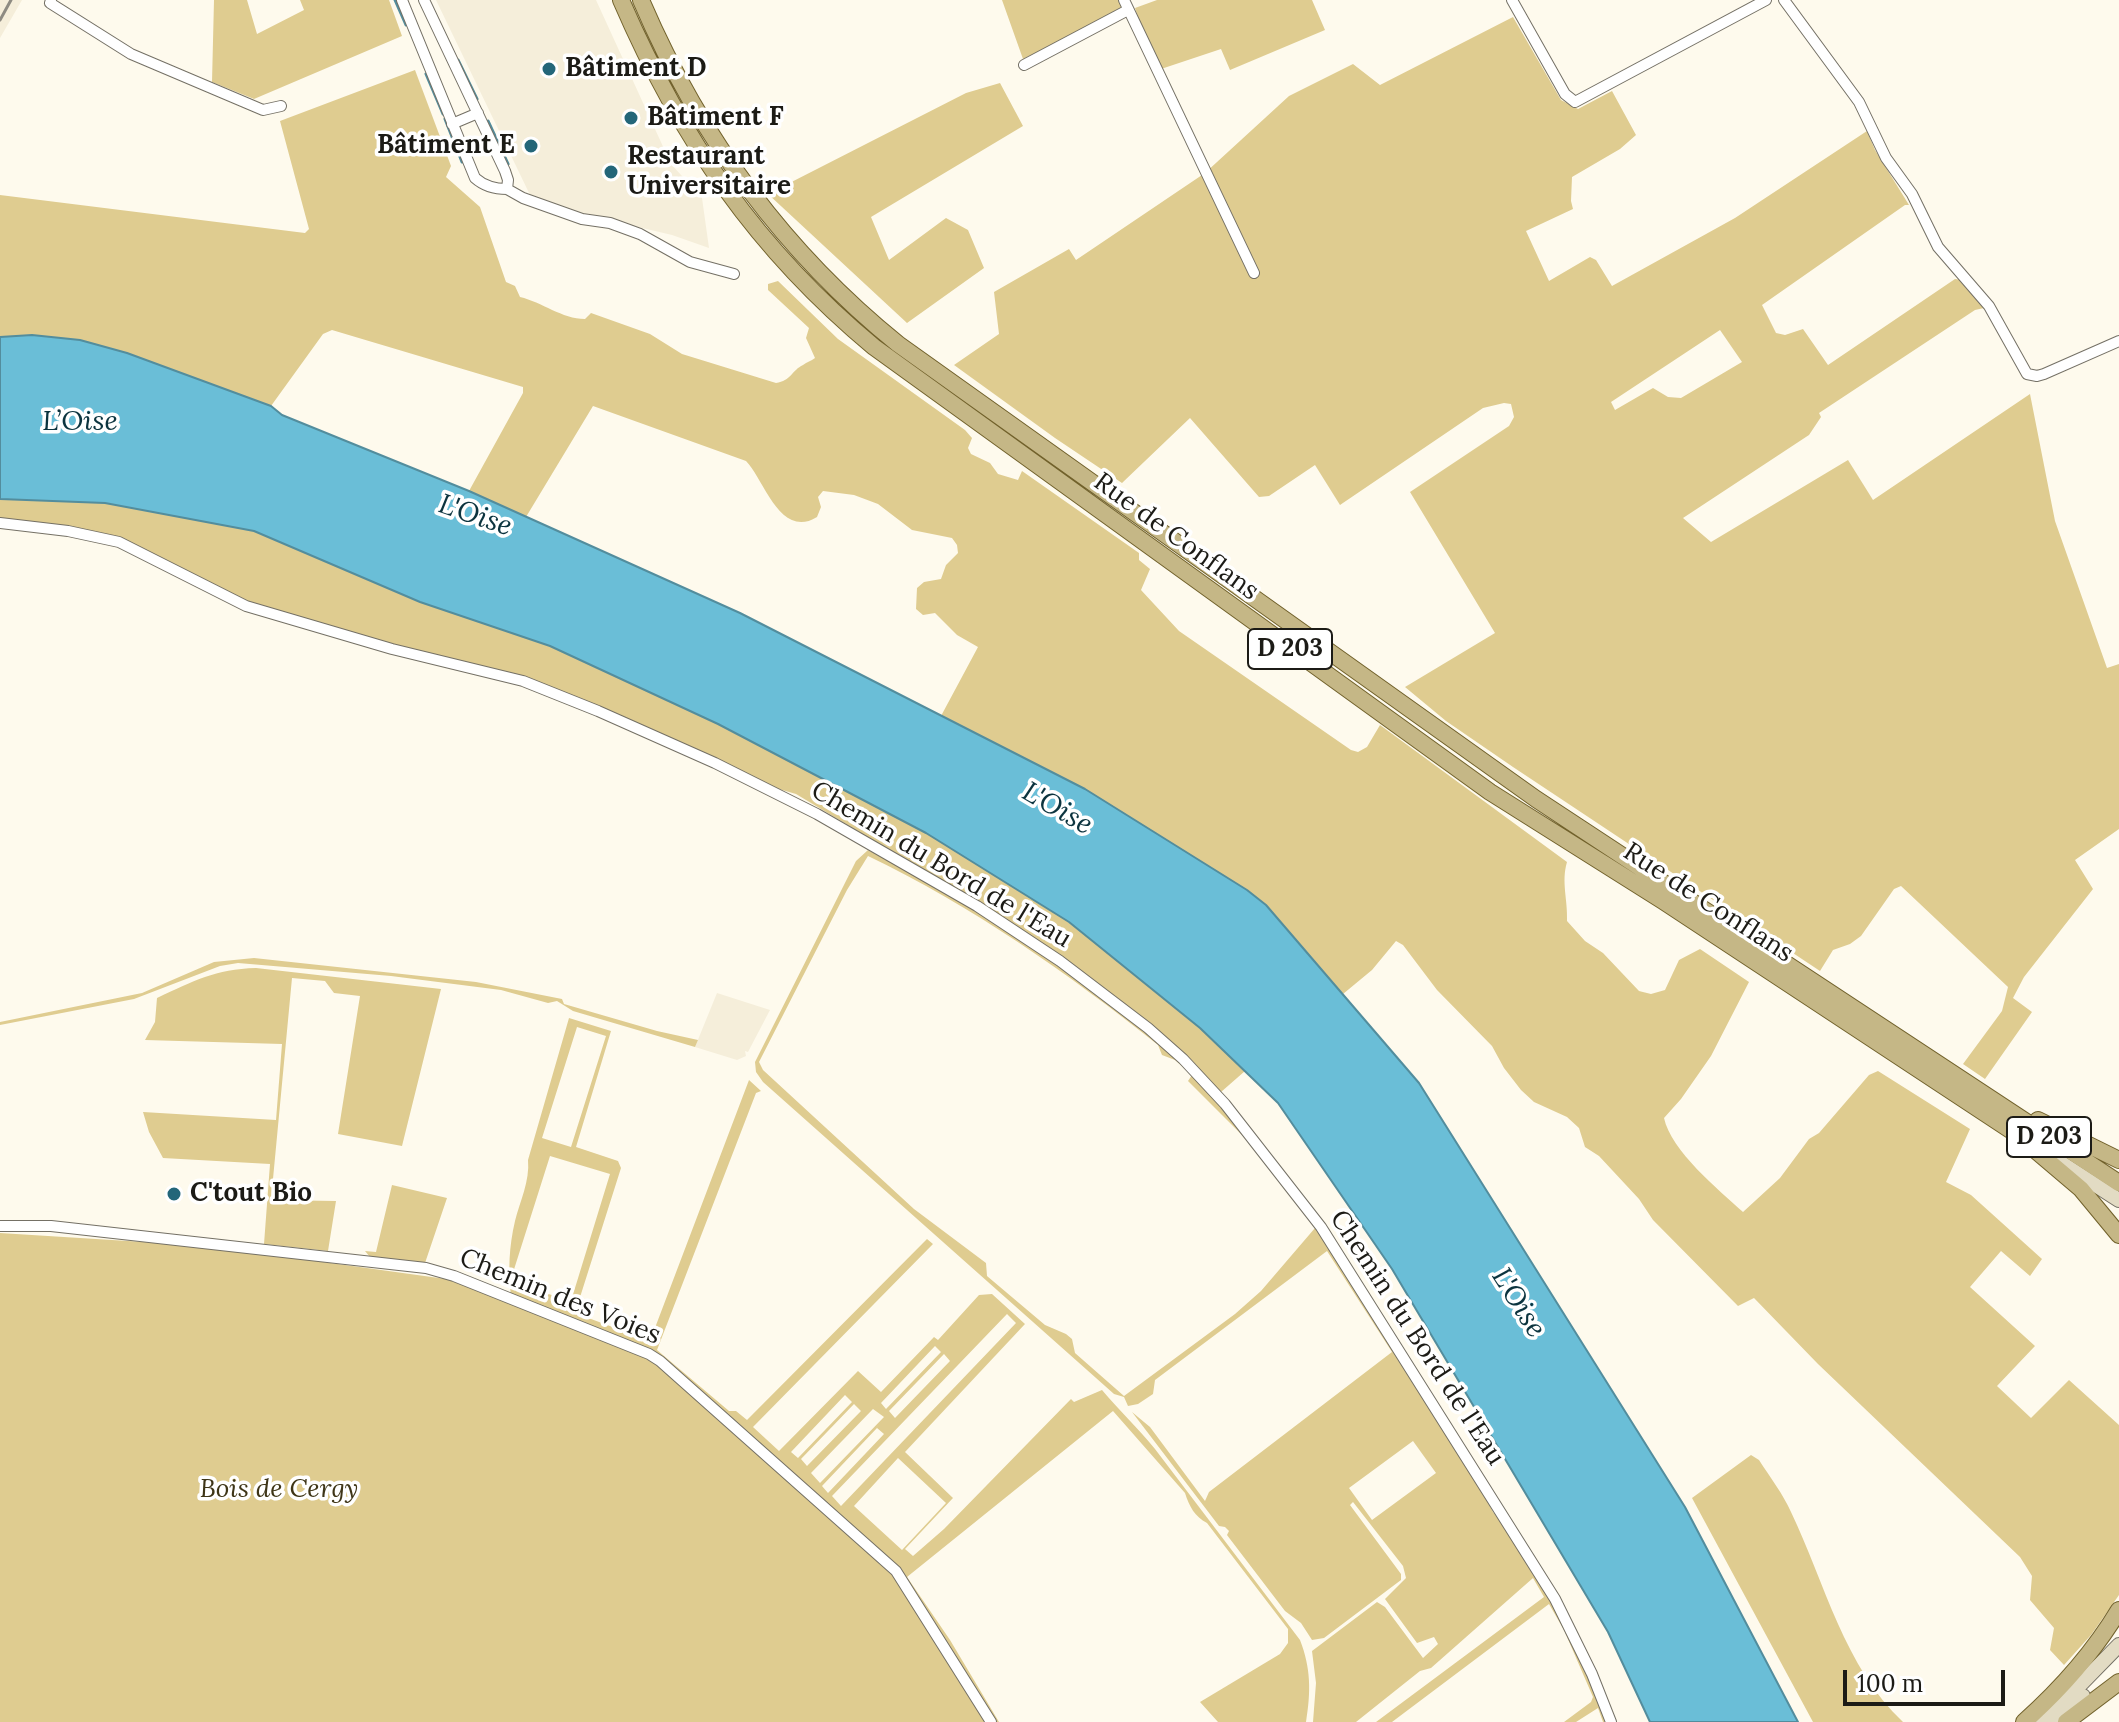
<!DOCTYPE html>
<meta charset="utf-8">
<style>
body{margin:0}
#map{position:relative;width:2119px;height:1722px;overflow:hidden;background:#fefaed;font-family:Lora,serif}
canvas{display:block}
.scale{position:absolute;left:1843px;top:1670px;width:162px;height:36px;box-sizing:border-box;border:4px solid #1c1b16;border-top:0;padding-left:10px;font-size:24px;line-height:28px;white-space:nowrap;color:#1c1b16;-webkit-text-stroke:6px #fff;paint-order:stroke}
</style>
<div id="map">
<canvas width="2119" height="1722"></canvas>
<div class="scale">100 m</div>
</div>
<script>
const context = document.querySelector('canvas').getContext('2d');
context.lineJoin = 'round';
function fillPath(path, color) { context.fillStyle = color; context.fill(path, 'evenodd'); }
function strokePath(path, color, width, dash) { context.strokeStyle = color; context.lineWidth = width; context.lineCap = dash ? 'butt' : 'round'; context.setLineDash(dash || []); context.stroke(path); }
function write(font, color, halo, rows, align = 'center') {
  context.font = font + ' Lora,serif'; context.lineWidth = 7; context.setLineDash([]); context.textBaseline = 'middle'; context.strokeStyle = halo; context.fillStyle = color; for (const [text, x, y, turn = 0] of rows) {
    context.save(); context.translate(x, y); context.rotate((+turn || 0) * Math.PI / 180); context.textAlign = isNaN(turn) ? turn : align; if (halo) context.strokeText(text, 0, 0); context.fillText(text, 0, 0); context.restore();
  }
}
fillPath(new Path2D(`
 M 0,0 L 22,0 L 0,38 Z
 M 436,0 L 596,0 L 671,164 L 702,198 L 709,248 L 672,235 L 579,213 L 530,195 Z
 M 717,993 L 770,1010 L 748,1052 L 745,1051 L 746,1056 L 737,1060 L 695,1047 Z`), '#f5eeda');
fillPath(new Path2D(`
 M 214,0 L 247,0 L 257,34 L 304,10 L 300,0 L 389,0 L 402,36 L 254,99 L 212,82 Z
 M 1002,0 L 1123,0 L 1126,9 L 1023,59 Z
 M 1157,0 L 1312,0 L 1325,30 L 1230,70 L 1221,49 L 1155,71 L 1135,8 Z
 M 1513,17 L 1561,100 L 1578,109 L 1612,91 L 1636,135 L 1620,149 L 1572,177 L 1571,201 L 1573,209 L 1526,231 L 1549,281 L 1590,257 L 1596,260 L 1612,286 L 1735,218 L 1867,131 L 1875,150 L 1909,205 L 1905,205 L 1762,305 L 1776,333 L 1785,335 L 1803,329 L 1828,365 L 1955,279 L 1963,280 L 1984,308 L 1975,310 L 1819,413 L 1821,417 L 1809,435 L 1683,518 L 1711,542 L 1848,460 L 1873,500 L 2030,394 L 2055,521 L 2107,668 L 2119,664 L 2119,829 L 2075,860 L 2093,889 L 2024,977 L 2013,998 L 2032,1012 L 1985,1079 L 1963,1064 L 2002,1011 L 2008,987 L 1901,886 L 1894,889 L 1861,936 L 1850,944 L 1833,950 L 1820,971 L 1513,767 L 1446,721 L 1405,687 L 1495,633 L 1410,492 L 1509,426 L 1514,417 L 1511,404 L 1504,403 L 1483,408 L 1340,505 L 1315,465 L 1269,496 L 1259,497 L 1190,418 L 1122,483 L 1055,438 L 954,365 L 999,334 L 994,292 L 1069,249 L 1076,260 L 1205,173 L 1289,96 L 1353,64 L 1380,85 ZM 1720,330 L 1742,362 L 1681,398 L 1668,397 L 1653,388 L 1615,410 L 1611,402 Z
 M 415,70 L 451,166 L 446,177 L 480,207 L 506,282 L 515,286 L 520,297 C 542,302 562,319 585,319 L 591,313 L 650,334 L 682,354 L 776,383 C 791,381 792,370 803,365 C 807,362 811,361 815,358 L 806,338 L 809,328 L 768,290 L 768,284 L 778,281 L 838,339 L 965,430 L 972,438 L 968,448 L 971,454 L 990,463 L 998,474 L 1018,480 L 1022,471 L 1139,553 L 1139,560 L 1150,569 L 1141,590 L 1179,631 L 1351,750 L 1358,752 L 1367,747 L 1380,725 L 1567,862 C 1561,882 1568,900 1567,921 L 1585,941 L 1603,953 L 1639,991 L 1651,994 L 1665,990 L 1679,960 L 1700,949 L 1749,982 L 1711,1056 L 1681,1099 L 1664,1118 C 1671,1151 1719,1190 1743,1212 L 1780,1178 L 1809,1139 L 1819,1133 L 1869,1075 L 1878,1071 L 1970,1129 L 1946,1182 L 1971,1195 L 2042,1259 L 2030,1276 L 2001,1251 L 1970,1287 L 2035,1346 L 1997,1386 L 2031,1418 L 2069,1380 L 2119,1425 L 2119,1595 L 2091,1635 L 2064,1665 L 2050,1650 L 2054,1628 L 2030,1600 L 2032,1576 L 2020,1557 L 1818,1364 L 1754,1298 L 1738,1306 L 1653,1220 L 1639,1199 L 1599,1156 L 1585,1147 L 1579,1128 L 1567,1117 L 1534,1102 L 1521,1090 L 1504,1068 L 1492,1046 L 1437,990 L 1403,945 L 1396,941 L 1372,970 L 1343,994 L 1266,905 L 1247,890 L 1085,789 L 941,716 L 978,647 L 957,635 L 935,613 L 923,615 L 916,609 L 917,588 L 924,582 L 941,579 L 946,565 L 958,553 L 957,545 L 952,538 L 912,530 L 878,504 L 854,495 L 823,491 L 818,497 L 821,507 L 817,517 C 780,540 764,479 746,461 L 593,406 L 526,517 L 469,491 L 523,393 L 523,387 L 332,330 L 323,334 L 271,406 L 127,353 L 80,340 L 32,335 L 0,337 L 0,195 L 305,233 L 309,229 L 280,121 Z
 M 1000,83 L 1023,126 L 871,217 L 889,260 L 946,218 L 968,230 L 984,268 L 907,323 L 768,194 L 966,93 Z
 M 16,498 L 105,503 L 254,531 L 420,602 L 550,646 L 718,724 L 926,833 L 1069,922 L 1200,1028 L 1245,1071 L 1221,1092 L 1155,1029 L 931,875 L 796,794 L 765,785 L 601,710 L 247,603 L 143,551 L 0,522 L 0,499 Z
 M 868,850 L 943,890 L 1046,955 L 1123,1012 L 1197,1077 L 1301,1203 L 1479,1485 L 1493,1512 L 1515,1539 L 1569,1630 L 1607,1722 L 1603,1722 L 1598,1708 L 1576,1722 L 1564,1722 L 1591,1702 L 1593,1697 L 1564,1630 L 1549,1604 L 1392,1722 L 1376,1722 L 1544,1597 L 1533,1578 L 1431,1668 L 1420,1671 L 1356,1722 L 1313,1722 L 1316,1683 L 1312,1651 L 1377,1602 L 1385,1607 L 1423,1658 L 1438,1644 L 1434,1637 L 1417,1643 L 1385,1599 L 1406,1578 L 1403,1566 L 1353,1502 L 1350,1505 L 1401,1574 L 1401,1580 L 1324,1638 L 1312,1640 L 1301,1623 L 1285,1611 L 1230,1539 L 1227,1535 L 1229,1531 L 1225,1527 L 1219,1526 L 1132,1412 L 1150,1427 L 1205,1501 L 1209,1492 L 1392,1352 L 1327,1251 L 1155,1380 L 1153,1394 L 1138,1404 L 1128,1406 L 1124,1397 L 1114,1394 L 763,1082 L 756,1072 L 755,1062 L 856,861 ZM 868,856 C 972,906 1068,973 1158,1045 L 1162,1055 L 1175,1060 L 1192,1075 L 1188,1081 L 1245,1138 L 1315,1228 L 1261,1291 L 1235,1314 L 1124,1396 L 1075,1353 L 1072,1339 L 1066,1334 L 1045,1325 L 987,1276 L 986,1263 L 914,1209 L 763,1070 L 759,1062 L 847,890 ZM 1413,1441 L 1436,1473 L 1372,1520 L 1349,1488 Z
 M 254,958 L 476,982 L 562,999 L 564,1004 L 657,1031 L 698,1040 L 695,1047 L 573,1011 L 557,1001 L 548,1003 L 501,990 L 391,976 L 238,963 L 220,966 L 134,999 L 0,1025 L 0,1022 L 142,993 L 214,962 Z
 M 256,968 L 441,989 L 402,1146 L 338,1134 L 360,996 L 334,993 L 325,981 L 292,978 L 271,1200 L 336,1201 L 328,1251 L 264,1244 L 270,1164 L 163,1158 L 149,1132 L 143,1112 L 276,1120 L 282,1044 L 145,1040 L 155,1022 L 157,998 C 194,981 215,969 256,968 Z
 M 569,1018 L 611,1031 L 576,1147 L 618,1161 L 621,1168 L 575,1313 L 650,1341 L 749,1080 L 761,1091 L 756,1093 L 657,1350 L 729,1411 L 736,1411 L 747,1420 L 927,1239 L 933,1244 L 753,1427 L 779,1451 L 858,1371 L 881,1392 L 934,1337 L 938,1340 L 979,1295 L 992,1294 L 1025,1324 L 905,1452 L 953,1498 L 905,1549 L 913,1556 L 944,1529 L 1071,1399 L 1074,1402 L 1102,1390 C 1119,1410 1138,1428 1155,1449 L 1300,1640 C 1311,1668 1311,1692 1306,1722 L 1218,1722 L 1200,1702 L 1280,1654 L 1288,1643 L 1288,1629 L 1207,1523 C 1195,1517 1189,1506 1185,1493 L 1113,1411 L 907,1577 L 950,1640 L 999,1722 L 0,1722 L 0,1233 L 208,1246 L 446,1279 L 657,1354 L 511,1296 C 508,1270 509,1247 515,1221 C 520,1201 530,1181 528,1160 ZM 577,1027 L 606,1036 L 571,1147 L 542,1138 ZM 550,1156 L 610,1174 L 571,1301 L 510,1282 ZM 1007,1314 L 1016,1323 L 841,1506 L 832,1496 ZM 935,1346 L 941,1352 L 886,1409 L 881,1403 ZM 944,1354 L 950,1361 L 895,1418 L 889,1411 ZM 845,1395 L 852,1402 L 798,1458 L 791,1452 ZM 854,1404 L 861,1411 L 807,1466 L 801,1459 ZM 873,1409 L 884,1417 L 820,1483 L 811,1473 ZM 877,1428 L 884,1434 L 828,1493 L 822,1486 ZM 898,1458 L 946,1503 L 902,1550 L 854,1506 Z
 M 392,1185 L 447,1198 L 424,1266 L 370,1257 L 365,1251 L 376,1252 Z
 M 1751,1455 L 1759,1460 C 1770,1477 1783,1494 1791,1512 C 1825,1583 1844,1667 1903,1722 L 1813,1722 L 1692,1498 Z`), '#dfcc90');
const water = new Path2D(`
 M 32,335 L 80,340 L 127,353 L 271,406 L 282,415 L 469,491 L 740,613 L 1085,789 L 1247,890 L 1266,905 L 1419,1083 L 1685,1507 L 1798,1722 L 1650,1722 L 1608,1632 L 1392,1269 L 1278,1103 L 1200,1028 L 1069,922 L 926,833 L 718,724 L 550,646 L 420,602 L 254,531 L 105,503 L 0,499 L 0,337 Z`);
fillPath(water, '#6abed7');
strokePath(water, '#538d9d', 2);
strokePath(new Path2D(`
 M 395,0 L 406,25
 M 458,60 L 477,99
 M 426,74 L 443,114
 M 445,119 L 462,162
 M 488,121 L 508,164`), '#538d9d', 3);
const street = new Path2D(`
 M 51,0 L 50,3 L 131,54 L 263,110 L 281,106
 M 402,0 L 475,178 C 484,186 494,189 507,189 L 508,180 L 505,171 L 424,0
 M 1124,0 L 1254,273
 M 1512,0 L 1565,94 L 1575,102 L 1766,0
 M 1784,0 L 1859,102 L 1886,158 L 1912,194 L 1938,247 L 1989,306 L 2027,374 L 2037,376 L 2044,374 L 2119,341
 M 1024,65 L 1128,10
 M 452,124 L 478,113
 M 507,189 L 523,198 L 582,219 L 610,223 L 640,234 L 690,262 L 734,274
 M 0,523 L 68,531 L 119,542 L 246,606 L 392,649 L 523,681 L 598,711 L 715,763 L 817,814 L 977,906 L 1060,961 L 1148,1028 L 1183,1059 L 1225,1104 L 1321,1227 L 1555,1599 L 1592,1674 L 1611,1722
 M 0,1226 L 51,1226 L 426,1268 L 454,1276 L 649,1354 L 660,1361 L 896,1571 L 991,1722`);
const secondary = new Path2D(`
 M 2052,1157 L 2119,1200
 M 2037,1722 L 2078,1687 L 2119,1645
 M 2054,1722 L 2083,1696`);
const primary = new Path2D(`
 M 621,0 C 681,139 757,250 874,347 L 1490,792 L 1663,901 L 2015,1133 L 2081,1189 L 2119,1235
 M 641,0 C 699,136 783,251 898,344 L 1536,799 L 2119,1183
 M 2038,1120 L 2119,1160
 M 2024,1722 C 2061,1689 2093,1653 2119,1610
 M 2066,1722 L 2119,1682`);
strokePath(street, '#747065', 12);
strokePath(secondary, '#747065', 16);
strokePath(primary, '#71612b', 18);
strokePath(street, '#fff', 10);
strokePath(secondary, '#e2dbc3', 14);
strokePath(primary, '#c5b786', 16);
strokePath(new Path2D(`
 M 0,20 L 11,0`), '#8e8b82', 3);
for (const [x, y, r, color] of [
 [549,69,8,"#236679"],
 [631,118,8,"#236679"],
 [531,146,8,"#236679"],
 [611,172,8,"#236679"],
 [174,1194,8,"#236679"]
]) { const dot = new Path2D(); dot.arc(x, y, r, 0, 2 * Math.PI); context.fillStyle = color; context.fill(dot); strokePath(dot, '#fff', 3); }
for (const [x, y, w] of [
 [1290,649,84],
 [2049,1137,84]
]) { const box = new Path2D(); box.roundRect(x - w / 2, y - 20, w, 40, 6); context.fillStyle = '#fff'; context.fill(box); strokePath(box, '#1c1b16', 2); }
write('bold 24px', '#1c1b16', null, [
 ["D 203",1290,649],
 ["D 203",2049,1137]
]);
write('bold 26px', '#1c1b16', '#fff', [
 ["Bâtiment D",565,69],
 ["Bâtiment F",647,118],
 ["Bâtiment E",515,146,"right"],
 ["Restaurant",627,157],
 ["Universitaire",627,187],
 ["C'tout Bio",190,1194]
], 'left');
write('26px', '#1c1b16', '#fff', [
 ["Rue de Conflans",1176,537,36],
 ["Chemin du Bord de l'Eau",941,865,31],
 ["Rue de Conflans",1708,903,33],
 ["Chemin des Voies",560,1297,22],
 ["Chemin du Bord de l'Eau",1417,1338,57]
]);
write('italic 26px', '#3e3517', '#fff', [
 ["Bois de Cergy",279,1490]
]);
write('italic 28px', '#0c343f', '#fff', [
 ["L’Oise",80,422],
 ["L'Oise",475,516,19],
 ["L'Oise",1057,809,30],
 ["L'Oise",1518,1303,58]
]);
</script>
